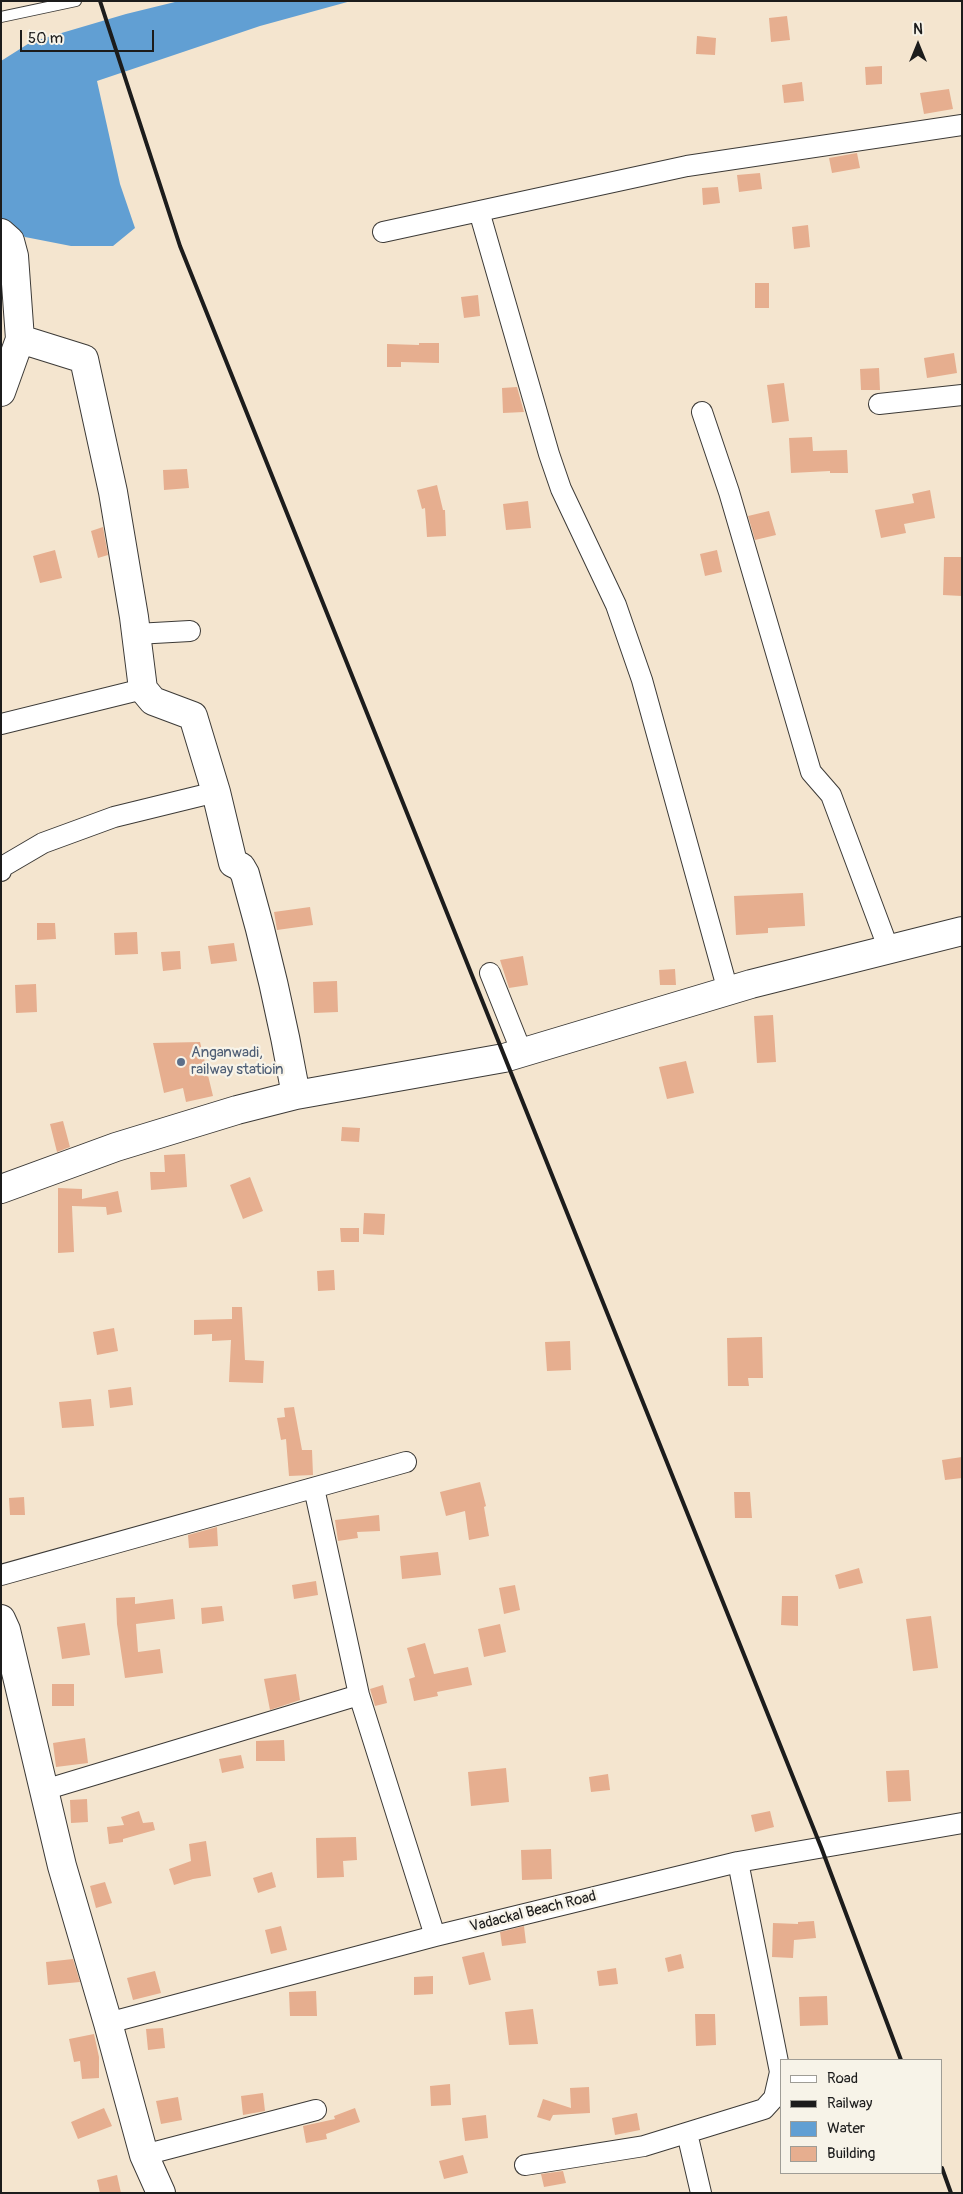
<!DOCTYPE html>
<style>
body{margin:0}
#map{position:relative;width:963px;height:2194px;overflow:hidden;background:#f4e5cf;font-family:Pangolin,sans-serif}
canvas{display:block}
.frame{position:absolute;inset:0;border:2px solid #1c1c1c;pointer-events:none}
.legend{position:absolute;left:780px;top:2059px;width:162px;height:115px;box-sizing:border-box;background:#f7f3e8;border:1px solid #9f9d96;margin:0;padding:6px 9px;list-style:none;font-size:15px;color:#1c1c1c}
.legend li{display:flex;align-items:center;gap:10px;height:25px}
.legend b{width:25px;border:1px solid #9f9d96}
.north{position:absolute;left:893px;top:20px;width:50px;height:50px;-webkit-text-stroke:4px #f7f3e8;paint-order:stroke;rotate:0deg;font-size:14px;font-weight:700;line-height:20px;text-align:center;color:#1c1c1c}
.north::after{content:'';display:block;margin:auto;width:18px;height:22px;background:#1c1c1c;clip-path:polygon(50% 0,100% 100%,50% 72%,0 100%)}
.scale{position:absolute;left:20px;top:30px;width:134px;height:22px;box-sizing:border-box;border:2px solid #1c1c1c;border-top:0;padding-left:6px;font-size:15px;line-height:18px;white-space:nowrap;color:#1c1c1c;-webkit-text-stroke:4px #f7f3e8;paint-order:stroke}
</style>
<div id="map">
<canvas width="963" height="2194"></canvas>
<div class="frame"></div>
<ul class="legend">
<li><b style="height:6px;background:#fff"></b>Road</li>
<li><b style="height:6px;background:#1c1c1c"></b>Railway</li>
<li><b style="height:14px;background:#619fd3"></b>Water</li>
<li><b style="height:14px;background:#e6ae8f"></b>Building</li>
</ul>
<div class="north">N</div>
<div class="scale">50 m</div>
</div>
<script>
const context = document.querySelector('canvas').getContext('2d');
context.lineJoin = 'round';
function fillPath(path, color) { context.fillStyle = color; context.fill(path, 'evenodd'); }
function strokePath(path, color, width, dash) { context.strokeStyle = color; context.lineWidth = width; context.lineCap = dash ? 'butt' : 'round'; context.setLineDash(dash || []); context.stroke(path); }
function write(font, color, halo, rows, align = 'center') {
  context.font = font + ' Pangolin,sans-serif'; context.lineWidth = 4.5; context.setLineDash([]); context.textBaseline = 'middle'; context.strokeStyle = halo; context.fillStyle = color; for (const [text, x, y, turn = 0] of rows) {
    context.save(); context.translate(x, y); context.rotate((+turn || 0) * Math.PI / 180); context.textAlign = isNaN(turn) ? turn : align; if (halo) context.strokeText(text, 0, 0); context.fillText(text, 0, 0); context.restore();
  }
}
fillPath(new Path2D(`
 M 179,1 L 351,1 L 260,26 L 97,81 L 120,184 L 135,228 L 113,246 L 71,246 L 25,237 L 1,221 L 1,61 L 31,42 L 126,14 Z`), '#619fd3');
fillPath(new Path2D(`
 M 787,16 L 790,40 L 771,42 L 769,18 Z
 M 697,36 L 716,38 L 715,55 L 696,54 Z
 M 882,66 L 882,84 L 866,85 L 865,67 Z
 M 802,82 L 804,101 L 784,103 L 782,85 Z
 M 949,89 L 953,109 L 924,114 L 920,93 Z
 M 857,153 L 860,168 L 832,173 L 829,158 Z
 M 760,173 L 762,189 L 739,192 L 737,175 Z
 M 718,187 L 720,203 L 703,205 L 702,188 Z
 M 808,225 L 810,247 L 794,249 L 792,227 Z
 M 755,283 L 769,283 L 769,308 L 755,308 Z
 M 478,295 L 480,316 L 464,318 L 461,297 Z
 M 419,343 L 439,343 L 439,363 L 401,362 L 401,367 L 387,367 L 387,344 L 419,345 Z
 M 954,353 L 957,373 L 927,378 L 924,358 Z
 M 879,368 L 880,390 L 861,390 L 860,369 Z
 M 784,383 L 789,421 L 772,423 L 767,385 Z
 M 517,387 L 524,412 L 503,413 L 502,388 Z
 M 812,437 L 813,451 L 847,450 L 848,473 L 830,473 L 830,471 L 791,473 L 789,438 Z
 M 187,469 L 189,488 L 164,490 L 163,470 Z
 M 437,485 L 443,510 L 445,510 L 446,536 L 427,537 L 425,508 L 422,509 L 417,490 Z
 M 930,490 L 935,518 L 904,524 L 906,533 L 881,538 L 875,510 L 914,503 L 912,494 Z
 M 528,501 L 531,528 L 506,530 L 503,504 Z
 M 769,511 L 776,535 L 755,540 L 748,516 Z
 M 103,527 L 108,555 L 98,558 L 91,531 Z
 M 55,550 L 62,578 L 40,583 L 33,556 Z
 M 717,550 L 722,572 L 705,576 L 700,554 Z
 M 944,557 L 962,557 L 962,596 L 943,595 Z
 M 803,893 L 805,926 L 768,928 L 768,933 L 736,935 L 734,896 Z
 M 310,907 L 313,925 L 277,930 L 274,912 Z
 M 37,923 L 55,923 L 56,939 L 37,940 Z
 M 137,932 L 138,954 L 115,955 L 114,933 Z
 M 234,943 L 237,961 L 211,964 L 208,946 Z
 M 180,951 L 181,969 L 163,971 L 161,952 Z
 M 523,956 L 528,985 L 509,988 L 500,960 Z
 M 675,969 L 676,985 L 660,985 L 659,970 Z
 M 337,981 L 338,1012 L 314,1013 L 313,982 Z
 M 36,984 L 37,1012 L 16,1013 L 15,985 Z
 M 773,1015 L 776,1062 L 757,1063 L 754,1016 Z
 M 200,1042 L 213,1096 L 186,1102 L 183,1088 L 164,1093 L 153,1043 Z
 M 686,1061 L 694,1093 L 667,1099 L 659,1067 Z
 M 63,1121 L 70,1147 L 57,1152 L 50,1124 Z
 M 342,1127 L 360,1128 L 359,1142 L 341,1141 Z
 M 185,1154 L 187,1187 L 151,1190 L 150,1172 L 165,1172 L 164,1155 Z
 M 250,1177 L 263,1211 L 243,1219 L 230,1185 Z
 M 58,1188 L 82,1189 L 82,1199 L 118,1191 L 122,1212 L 107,1215 L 106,1207 L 72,1206 L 74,1252 L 58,1253 Z
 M 364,1213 L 385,1214 L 384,1235 L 363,1234 Z
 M 340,1228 L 359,1228 L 359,1242 L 341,1242 Z
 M 334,1270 L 335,1290 L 318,1291 L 317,1271 Z
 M 232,1307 L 242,1307 L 245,1360 L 264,1361 L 263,1383 L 229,1382 L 231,1340 L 212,1341 L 212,1334 L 194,1335 L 194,1320 L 232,1319 Z
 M 114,1328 L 118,1351 L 97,1355 L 93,1332 Z
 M 762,1337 L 763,1378 L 748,1378 L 749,1386 L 728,1386 L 727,1338 Z
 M 570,1341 L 571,1370 L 547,1371 L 545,1342 Z
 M 131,1387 L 133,1405 L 110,1408 L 108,1390 Z
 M 91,1399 L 94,1426 L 62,1428 L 59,1402 Z
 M 294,1407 L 302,1450 L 312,1450 L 313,1475 L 289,1476 L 286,1439 L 281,1440 L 277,1418 L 285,1417 L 284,1408 Z
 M 962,1457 L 962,1478 L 945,1480 L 942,1460 Z
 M 480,1482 L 486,1506 L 484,1507 L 489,1536 L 469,1540 L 465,1511 L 446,1516 L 440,1492 Z
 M 734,1492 L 750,1492 L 752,1518 L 735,1518 Z
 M 24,1497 L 25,1515 L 10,1515 L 9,1498 Z
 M 379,1515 L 380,1531 L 357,1532 L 358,1538 L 338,1541 L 335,1520 Z
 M 217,1527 L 218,1546 L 189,1548 L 188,1535 Z
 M 438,1552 L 441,1575 L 402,1579 L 400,1556 Z
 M 859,1568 L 863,1583 L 839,1589 L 835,1575 Z
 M 316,1581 L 318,1595 L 294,1599 L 292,1585 Z
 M 515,1585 L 520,1610 L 504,1614 L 499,1588 Z
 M 782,1596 L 798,1596 L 798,1626 L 781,1625 Z
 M 135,1597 L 135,1604 L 173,1599 L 175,1619 L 136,1624 L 138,1652 L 160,1649 L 163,1673 L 125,1678 L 117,1624 L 116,1598 Z
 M 222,1606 L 224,1621 L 202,1624 L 201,1608 Z
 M 931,1616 L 938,1668 L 913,1671 L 906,1619 Z
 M 85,1623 L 90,1655 L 62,1659 L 57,1627 Z
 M 500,1624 L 506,1652 L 484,1657 L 478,1629 Z
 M 425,1643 L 434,1674 L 468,1667 L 472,1685 L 437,1692 L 438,1696 L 414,1701 L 409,1679 L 415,1677 L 407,1648 Z
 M 296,1674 L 300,1700 L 270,1710 L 264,1679 Z
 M 52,1684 L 74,1684 L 74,1706 L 52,1706 Z
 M 383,1685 L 387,1703 L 375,1706 L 370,1689 Z
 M 85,1738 L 88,1763 L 56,1767 L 53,1743 Z
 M 284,1740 L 285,1761 L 256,1761 L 256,1741 Z
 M 241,1755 L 244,1768 L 222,1773 L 219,1759 Z
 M 506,1768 L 509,1802 L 471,1806 L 468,1772 Z
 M 909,1770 L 911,1801 L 888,1802 L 886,1771 Z
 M 608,1774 L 610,1790 L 591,1792 L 589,1777 Z
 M 87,1799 L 88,1822 L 71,1823 L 70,1800 Z
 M 139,1811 L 143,1823 L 153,1822 L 155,1830 L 123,1839 L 123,1842 L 109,1844 L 107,1827 L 124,1825 L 121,1817 Z
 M 770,1811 L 774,1827 L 755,1832 L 751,1815 Z
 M 356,1837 L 357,1860 L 343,1861 L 344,1877 L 317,1878 L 316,1838 Z
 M 206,1841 L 211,1876 L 193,1879 L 174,1885 L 169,1869 L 191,1861 L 189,1844 Z
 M 551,1849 L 552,1879 L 522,1880 L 521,1850 Z
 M 272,1872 L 276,1887 L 258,1893 L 253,1878 Z
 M 105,1882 L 112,1903 L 96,1908 L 90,1886 Z
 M 814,1921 L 816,1938 L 794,1940 L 793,1958 L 772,1957 L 773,1923 L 798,1924 L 798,1922 Z
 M 281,1926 L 287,1950 L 271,1954 L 265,1930 Z
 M 524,1926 L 526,1943 L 502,1946 L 500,1932 Z
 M 484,1952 L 491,1980 L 469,1985 L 462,1957 Z
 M 681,1954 L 684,1968 L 668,1972 L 665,1958 Z
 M 73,1959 L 80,1982 L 48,1985 L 46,1962 Z
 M 616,1968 L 618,1984 L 599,1986 L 597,1971 Z
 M 155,1971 L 161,1993 L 133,2000 L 127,1978 Z
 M 433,1976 L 433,1994 L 414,1995 L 414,1977 Z
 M 316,1991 L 317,2016 L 290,2016 L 289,1992 Z
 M 827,1996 L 828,2025 L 800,2026 L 799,1997 Z
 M 533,2009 L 538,2044 L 509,2045 L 505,2012 Z
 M 695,2014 L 715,2014 L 716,2045 L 696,2046 Z
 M 163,2028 L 165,2048 L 148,2050 L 146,2029 Z
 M 94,2034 L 99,2057 L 99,2078 L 82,2079 L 80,2061 L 74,2062 L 69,2039 Z
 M 450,2084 L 451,2105 L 431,2106 L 430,2086 Z
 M 589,2087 L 590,2113 L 553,2115 L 550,2121 L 537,2117 L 543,2099 L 571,2108 L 570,2088 Z
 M 263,2093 L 265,2111 L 243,2115 L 241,2096 Z
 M 178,2097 L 182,2120 L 161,2124 L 156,2101 Z
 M 104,2108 L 112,2126 L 78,2139 L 71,2122 Z
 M 355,2108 L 360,2122 L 326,2134 L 327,2139 L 306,2143 L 303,2126 L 335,2119 L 334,2116 Z
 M 637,2113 L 640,2130 L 615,2135 L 612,2118 Z
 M 486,2115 L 488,2138 L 465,2141 L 462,2118 Z
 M 463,2155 L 468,2173 L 444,2179 L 439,2161 Z
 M 563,2171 L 566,2183 L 544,2187 L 541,2174 Z
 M 117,2175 L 121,2193 L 100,2193 L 97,2180 Z`), '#e6ae8f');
const lane = new Path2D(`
 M 1,17 L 76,1`);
const street = new Path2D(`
 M 479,211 L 549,454 L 561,489 L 616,605 L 642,680 L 728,991
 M 383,232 L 687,166 L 962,125
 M 879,404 L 962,395
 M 702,412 L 729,492 L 811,772 L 831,795 L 889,950
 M 136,634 L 190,631
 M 1,724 L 143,689
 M 1,871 L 2,867 L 43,843 L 114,817 L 216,792
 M 490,973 L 522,1053
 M 314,1488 L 359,1695 L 435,1936
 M 1,1575 L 406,1462
 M 44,1790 L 359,1695
 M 108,2023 L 435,1936 L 738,1862 L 962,1823
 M 687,2133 L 701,2193
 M 144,2155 L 316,2110
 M 525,2165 L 644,2146 L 764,2109 L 774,2098 L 780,2072 L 738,1862`);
const secondary = new Path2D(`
 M 1,233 L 10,241 L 14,256 L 20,339 L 1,392
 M 20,339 L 84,359 L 113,492 L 134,617 L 143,689 L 153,701 L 193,716 L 216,792 L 233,863 L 241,867 L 245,874 C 266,947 283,1021 296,1095
 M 1,1189 L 116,1147 L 237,1110 L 296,1095 L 504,1058 L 751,984 L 962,931
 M 1,1619 L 6,1630 L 62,1866 L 108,2023 L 144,2155 L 161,2193`);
strokePath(lane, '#3c3a37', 12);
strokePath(street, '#3c3a37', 22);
strokePath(secondary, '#3c3a37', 30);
strokePath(lane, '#fff', 10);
strokePath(street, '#fff', 20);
strokePath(secondary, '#fff', 28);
strokePath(new Path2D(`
 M 100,1 L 180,246 L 821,1847 L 901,2060
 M 942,2168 L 951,2193`), '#1c1c1c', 4);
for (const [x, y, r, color] of [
 [181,1062,5,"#5c6f8a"]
]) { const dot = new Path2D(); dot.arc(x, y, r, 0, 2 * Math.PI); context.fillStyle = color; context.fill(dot); strokePath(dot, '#f7f3e8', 2); }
write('15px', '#4e5e75', '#f7f3e8', [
 ["Anganwadi,",191,1053],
 ["railway statioin",191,1070]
], 'left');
write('15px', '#1c1c1c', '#f7f3e8', [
 ["Vadackal Beach Road",533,1912,-14]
]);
</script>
